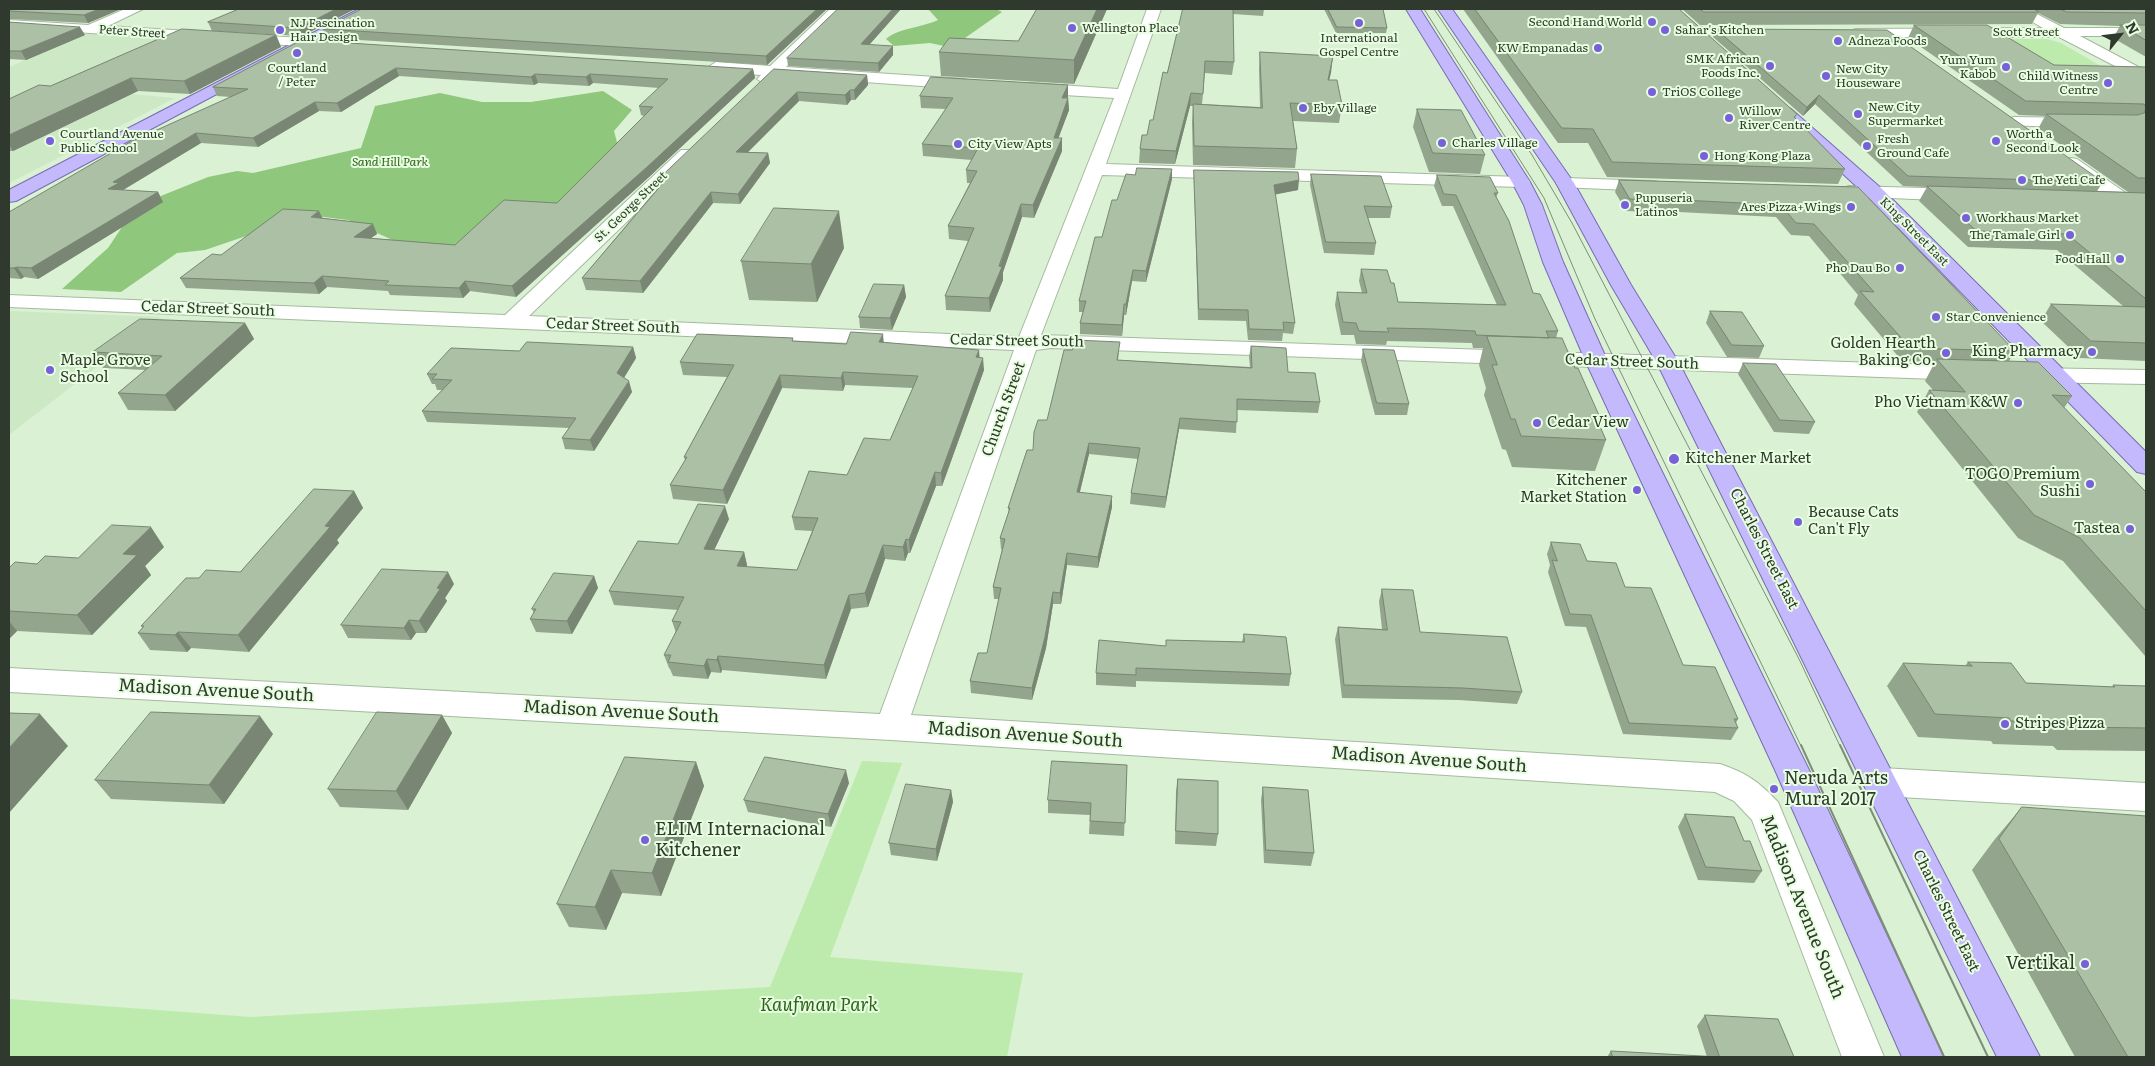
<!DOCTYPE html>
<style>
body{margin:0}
#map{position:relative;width:2155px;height:1066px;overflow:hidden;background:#daf1d3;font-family:Literata,serif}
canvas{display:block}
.frame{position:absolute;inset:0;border:10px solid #30392d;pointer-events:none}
.north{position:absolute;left:2095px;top:10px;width:50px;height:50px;-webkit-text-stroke:4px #e7fee0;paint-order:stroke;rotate:61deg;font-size:14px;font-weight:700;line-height:20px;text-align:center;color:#30392d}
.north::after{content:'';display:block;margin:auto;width:18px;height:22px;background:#30392d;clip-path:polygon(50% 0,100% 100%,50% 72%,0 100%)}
</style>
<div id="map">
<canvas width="2155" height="1066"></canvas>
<div class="frame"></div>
<div class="north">N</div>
</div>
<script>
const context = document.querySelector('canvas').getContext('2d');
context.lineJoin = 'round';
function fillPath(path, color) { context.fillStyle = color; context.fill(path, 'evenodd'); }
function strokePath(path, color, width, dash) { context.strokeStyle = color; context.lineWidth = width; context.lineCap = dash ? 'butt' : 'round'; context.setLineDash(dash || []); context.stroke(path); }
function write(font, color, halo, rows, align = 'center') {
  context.font = font + ' Literata,serif'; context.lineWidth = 4; context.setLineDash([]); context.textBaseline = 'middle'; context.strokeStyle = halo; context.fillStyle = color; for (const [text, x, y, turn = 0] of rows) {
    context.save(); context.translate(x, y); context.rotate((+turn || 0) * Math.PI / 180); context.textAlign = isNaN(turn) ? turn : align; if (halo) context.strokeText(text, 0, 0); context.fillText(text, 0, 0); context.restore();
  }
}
fillPath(new Path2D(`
 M 85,34 L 185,39 L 75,89 L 175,98 L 9,183 L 9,67 Z
 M 9,311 L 161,317 L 9,435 Z`), '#cde8c4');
fillPath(new Path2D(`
 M 2001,39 L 2047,39 L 2061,43 L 2099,65 L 2131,76 L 2059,75 Z
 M 862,761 L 902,763 L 830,957 L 1023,973 L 1007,1057 L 9,1057 L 9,999 L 251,1017 L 770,987 Z`), '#bcebad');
fillPath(new Path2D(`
 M 931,9 L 996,9 L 1002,12 L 965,38 L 1010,52 L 1000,58 L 930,43 L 894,46 L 886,39 C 899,28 920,28 938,20 L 929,10 Z
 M 603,91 L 632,110 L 614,131 L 618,146 L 548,259 L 397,242 L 348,220 L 308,215 L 205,250 L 177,253 L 121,292 L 62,289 L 108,248 L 136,206 L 208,177 L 237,171 L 253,173 L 361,148 L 375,106 L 440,93 L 482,102 L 531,102 Z`), '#8fc77c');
const minor = new Path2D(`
 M 125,9 L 143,9 L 108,26 L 334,40 L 341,44 L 334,48 L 9,28 L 9,20 L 88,25 Z
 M 830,9 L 844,9 L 786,67 L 965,79 L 973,84 L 965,89 L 777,76 L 770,82 L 765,84 L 757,79 L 761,75 L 716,72 L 708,67 L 716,62 L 770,66 Z
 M 1147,9 L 1161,9 L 1106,164 L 1521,177 L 1527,178 L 1530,182 L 1527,186 L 1521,187 L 1102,175 L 1041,335 L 1966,366 L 1974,368 L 1978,373 L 1974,378 L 1966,380 L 1051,348 L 1036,350 L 911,715 L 1720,764 C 1747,773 1759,782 1778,802 L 1884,1057 L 1842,1057 L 1752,820 L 1734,801 L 1715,792 L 891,740 L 9,692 L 9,668 L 880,714 L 1014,350 L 9,307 L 9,295 L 505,315 L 681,150 L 693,150 L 696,154 L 693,158 L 529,316 L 1019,337 L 1114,98 L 1031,93 L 1023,88 L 1031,83 L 1118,89 Z
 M 2010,9 L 2027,9 L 2064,28 L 2146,28 L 2146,36 L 2080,36 L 2146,71 L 2146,82 L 2059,37 L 1855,37 L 1848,33 L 1855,29 L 2043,28 Z
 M 1696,27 L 1752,28 L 1759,32 L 1752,36 L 1691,34 L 1689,31 L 1691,28 Z
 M 2014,117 L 2080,118 L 2086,119 L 2088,123 L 2086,127 L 2080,128 L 2008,125 L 2006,122 L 2008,119 Z
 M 2071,158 L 2077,159 L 2130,196 L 2132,200 L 2130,204 L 2116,204 L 2065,167 L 2062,163 L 2065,159 Z
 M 1565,178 L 1653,181 L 1659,182 L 1662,186 L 1659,190 L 1653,191 L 1559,187 L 1556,183 L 1559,179 Z
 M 1849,186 L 1961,189 L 1968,191 L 1970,195 L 1968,199 L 1961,201 L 1843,196 L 1840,192 L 1843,188 Z
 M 2031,368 L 2146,370 L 2146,384 L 2031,382 L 2023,380 L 2019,375 L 2023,370 Z
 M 1882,768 L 2146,783 L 2146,811 L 1882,796 L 1870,792 L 1865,782 L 1870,772 Z`);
const major = new Path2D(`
 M 359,9 L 376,9 L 16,201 L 9,202 L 9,190 Z
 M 1406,9 L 1420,9 L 1530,182 L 1542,205 L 1563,262 L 1607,360 L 1809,770 L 1944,1057 L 1902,1057 L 1775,770 L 1585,360 L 1543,262 L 1524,205 L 1512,182 Z
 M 1438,9 L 1452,9 L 1574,183 L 1631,285 L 1679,363 L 2040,1057 L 1997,1057 L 1657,363 L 1611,285 L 1556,183 Z
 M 1785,107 L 1791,109 L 1882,189 L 2146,452 L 2146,474 L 2137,472 L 1868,197 L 1779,115 L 1777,112 L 1779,109 Z`);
strokePath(minor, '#a4ba9e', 2);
strokePath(major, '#766eb2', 2);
fillPath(minor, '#fff');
fillPath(major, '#c3b9fc');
strokePath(new Path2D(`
 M 1424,9 L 1544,198 L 1595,319 L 1801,746
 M 1434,9 L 1532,155 L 1572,223 L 1799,659 L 1840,746`), '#7e8e79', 1);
strokePath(new Path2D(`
 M 1801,745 L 1944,1057
 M 1840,745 L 1988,1057`), '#7e8e79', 2);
fillPath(new Path2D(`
 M 9,9 L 121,9 L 88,23 L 9,19 Z
 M 239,9 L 355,9 L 302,36 L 212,31 L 208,22 Z
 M 827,9 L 767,65 L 326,38 L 323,29 Z
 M 838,9 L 901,9 L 869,45 L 893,46 L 893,55 L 879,72 L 788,66 L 787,58 Z
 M 1037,9 L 1107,9 L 1074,84 L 941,76 L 939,52 L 1018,41 Z
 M 1183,9 L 1264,9 L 1263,16 L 1233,14 L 1234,62 L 1232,75 L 1205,73 L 1202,104 L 1260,107 L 1259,69 L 1260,52 L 1333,56 L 1329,80 L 1342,105 L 1339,123 L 1293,121 L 1297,149 L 1295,168 L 1193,165 L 1192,122 L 1193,106 L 1190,106 L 1175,164 L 1139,163 L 1140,149 L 1147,135 L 1153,120 L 1167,73 Z
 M 1324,9 L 1383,9 L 1387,28 L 1386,33 L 1336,33 Z
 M 1463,9 L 1679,9 L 1797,114 L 1795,118 L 1845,169 L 1838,184 L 1607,177 L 1588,143 L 1558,143 Z
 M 1682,9 L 2146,9 L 2146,57 L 2113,38 L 2120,26 L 2060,24 L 2038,13 L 2032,24 L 1700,25 Z
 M 9,22 L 85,35 L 26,60 L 9,59 Z
 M 1914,25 L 2054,65 L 2146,67 L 2146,361 L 2080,358 L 2041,321 L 2051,304 L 2123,306 L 2057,250 L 1968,247 L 1919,201 L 1927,187 L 1903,186 L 1815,104 L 1803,116 L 1713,37 L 1716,29 L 2103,182 L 2097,191 L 2128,192 L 2038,129 L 2045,116 L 2019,115 L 1908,38 Z
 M 276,35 L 281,47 L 190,94 L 138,91 L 13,151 L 9,151 L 9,99 L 50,86 Z
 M 302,40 L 753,69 L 755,78 L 649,177 L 516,297 L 470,291 L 463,298 L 390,295 L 388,291 L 327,287 L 319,294 L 186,288 L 180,278 L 221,255 L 322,218 L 373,224 L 377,234 L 371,238 L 455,245 L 557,203 L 644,116 L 641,115 L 639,106 L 659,88 L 593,83 L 589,86 L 538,83 L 534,85 L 399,76 L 341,112 L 319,111 L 258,147 L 201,143 L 123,190 L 124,190 L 158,192 L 163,202 L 38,279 L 24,277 L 21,279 L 9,278 L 9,212 L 231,97 L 217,96 L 213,87 Z
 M 774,69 L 867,75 L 868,85 L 855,100 L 851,100 L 847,105 L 799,101 L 748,152 L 768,153 L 770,163 L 740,204 L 713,203 L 643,293 L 586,290 L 582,278 L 660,185 L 659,179 Z
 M 1068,85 L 1067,98 L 1068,98 L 1069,110 L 1058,138 L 1062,138 L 1062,151 L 1034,218 L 1022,217 L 1003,272 L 1003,280 L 990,312 L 946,310 L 945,296 L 968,241 L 949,239 L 948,226 L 970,183 L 967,183 L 966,170 L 972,160 L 923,156 L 922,144 L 946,109 L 921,108 L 920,96 Z
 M 1417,109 L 1485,155 L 1480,174 L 1429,172 L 1413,127 Z
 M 1194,170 L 1298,190 L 1275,194 L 1295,323 L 1293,334 L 1283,333 L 1282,341 L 1248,340 L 1246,321 L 1198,320 L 1194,180 Z
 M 1311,174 L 1392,207 L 1390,218 L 1368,218 L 1376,243 L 1374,255 L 1324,253 L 1310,185 Z
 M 1437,175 L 1498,193 L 1496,198 L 1533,293 L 1558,331 L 1556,338 L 1575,368 L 1602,422 L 1600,427 L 1606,440 L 1595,471 L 1512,467 L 1506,450 L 1502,449 L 1484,395 L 1486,388 L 1479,365 L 1483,348 L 1473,348 L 1472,343 L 1432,342 L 1387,341 L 1386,345 L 1356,344 L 1354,335 L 1341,335 L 1335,305 L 1337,292 L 1362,293 L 1359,281 L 1361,269 L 1391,283 L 1398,302 L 1497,305 L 1453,206 L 1442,206 L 1434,186 Z
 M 1172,179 L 1146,282 L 1132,281 L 1126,315 L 1124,315 L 1122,336 L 1080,334 L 1080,323 L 1083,312 L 1079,312 L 1079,301 L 1102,237 L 1117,200 Z
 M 1619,180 L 1858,187 L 2015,351 L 2009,361 L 2072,396 L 2064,408 L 2146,492 L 2146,657 L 2063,561 L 2018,538 L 1917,412 L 1929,390 L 1933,390 L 1925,381 L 1935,362 L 1902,361 L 1854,304 L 1858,295 L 1809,236 L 1791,235 L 1776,217 L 1679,212 L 1679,213 L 1626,211 L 1615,192 Z
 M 844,248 L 817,302 L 749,300 L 741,261 Z
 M 904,285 L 906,297 L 892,330 L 860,328 L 859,317 Z
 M 1710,311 L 1764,346 L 1759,358 L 1727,357 L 1706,323 Z
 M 245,323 L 254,339 L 175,411 L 128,410 L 118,393 L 146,370 L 103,368 L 93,352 Z
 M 794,342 L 846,344 L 884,342 L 980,357 L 984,370 L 942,486 L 936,486 L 910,553 L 908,553 L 905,561 L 885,559 L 868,607 L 851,609 L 826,679 L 722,670 L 721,673 L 711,672 L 708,679 L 673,676 L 670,669 L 669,668 L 664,655 L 676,633 L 672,621 L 678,610 L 614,605 L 609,591 L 678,544 L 729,519 L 714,550 L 744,552 L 747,565 L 747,567 L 797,570 L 812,531 L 795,530 L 792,517 L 847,475 L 890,440 L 913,388 L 845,385 L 843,391 L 782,388 L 727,504 L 673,499 L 670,485 L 685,461 L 684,457 L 727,377 L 683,375 L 680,362 Z
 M 1251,346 L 1288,372 L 1320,402 L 1318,413 L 1237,410 L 1236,433 L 1179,429 L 1165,508 L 1130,504 L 1131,493 L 1138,459 L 1089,454 L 1080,492 L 1112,507 L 1098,568 L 1067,565 L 1061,604 L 1053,604 L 1046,648 L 1032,700 L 971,693 L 970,681 L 987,653 L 999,599 L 994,599 L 993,587 L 1002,550 L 1001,549 L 1000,538 L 1009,513 L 1008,508 L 1033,450 L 1119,352 L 1118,360 L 1250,367 L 1249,357 Z
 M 633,347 L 636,358 L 624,378 L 632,392 L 594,451 L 565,449 L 562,438 L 569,428 L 427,422 L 422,411 L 442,390 L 437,390 L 435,384 L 432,384 L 427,374 L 519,351 Z
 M 1363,349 L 1409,404 L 1407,415 L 1375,415 L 1361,361 Z
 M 1743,363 L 1815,422 L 1809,434 L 1774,432 L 1738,374 Z
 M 354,491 L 363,508 L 337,540 L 339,543 L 249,652 L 191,648 L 187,652 L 150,650 L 138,633 L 143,628 L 141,626 L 199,578 L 240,572 Z
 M 1551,542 L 1587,561 L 1625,587 L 1683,665 L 1738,719 L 1736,723 L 1738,728 L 1731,740 L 1623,734 L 1586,627 L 1565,626 L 1548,572 L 1550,565 L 1547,554 Z
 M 164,547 L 145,566 L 151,575 L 92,635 L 17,631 L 9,639 L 9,568 L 78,558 Z
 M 594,576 L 598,588 L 572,634 L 536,632 L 530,619 L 534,614 L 532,609 Z
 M 454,584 L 445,598 L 447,601 L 426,633 L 416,633 L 411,640 L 348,638 L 341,625 Z
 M 1382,589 L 1420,632 L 1522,692 L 1517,704 L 1459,700 L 1342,698 L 1335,639 L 1338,627 L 1382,629 L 1379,601 Z
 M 1244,634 L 1291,674 L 1289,686 L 1136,681 L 1136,687 L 1096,685 L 1096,673 L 1166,646 L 1166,640 L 1242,642 Z
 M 1968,662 L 2026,683 L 2112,687 L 2113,685 L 2146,686 L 2146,751 L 2057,750 L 2053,746 L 1993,744 L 1991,741 L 1918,737 L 1887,686 L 1903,663 L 1965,666 Z
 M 442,715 L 452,733 L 408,810 L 340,807 L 328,789 Z
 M 273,734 L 224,804 L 111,799 L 95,780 Z
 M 696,762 L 704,786 L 661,896 L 622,893 L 606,930 L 569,927 L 557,904 Z
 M 1127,765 L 1124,836 L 1089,834 L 1090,815 L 1048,813 L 1048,800 Z
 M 1178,779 L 1218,834 L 1216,846 L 1175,844 L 1176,791 Z
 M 849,783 L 831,827 L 748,812 L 744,800 Z
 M 1263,787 L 1314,853 L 1311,866 L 1264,863 L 1261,800 Z
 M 951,790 L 953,802 L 937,861 L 891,855 L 889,843 Z
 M 2022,807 L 2146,1057 L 2075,1057 L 1972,870 L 1995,839 Z
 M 1685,814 L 1744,841 L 1762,871 L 1754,883 L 1698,880 L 1678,827 Z
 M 1705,1015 L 1794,1057 L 1607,1057 L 1611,1051 L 1707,1057 L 1697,1026 Z`), '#93a58d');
fillPath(new Path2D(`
 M 99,9 L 121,9 L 88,23 L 84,15 Z
 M 336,9 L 355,9 L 302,36 L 299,28 Z
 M 817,9 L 827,9 L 767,65 L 766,56 Z
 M 893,9 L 901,9 L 862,53 L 861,44 Z
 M 1097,9 L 1107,9 L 1074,84 L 1074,60 Z
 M 80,27 L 85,35 L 26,60 L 21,51 Z
 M 276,35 L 281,47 L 190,94 L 184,81 Z
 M 893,46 L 893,55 L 879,72 L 878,63 Z
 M 1333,56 L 1331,73 L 1325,97 L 1328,80 Z
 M 396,68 L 399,76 L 341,112 L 337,103 Z
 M 753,69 L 755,78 L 649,177 L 516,297 L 512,286 Z
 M 535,74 L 538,83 L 534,85 L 531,77 Z
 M 590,74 L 593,83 L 589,86 L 586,77 Z
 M 867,75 L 868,85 L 855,100 L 854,90 Z
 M 131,78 L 138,91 L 13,151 L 9,144 L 9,135 Z
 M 1068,85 L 1068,97 L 1062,109 L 1062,98 Z
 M 850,90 L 851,100 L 847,105 L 845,95 Z
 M 797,92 L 799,101 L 738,162 L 736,152 Z
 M 1191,93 L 1190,106 L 1175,164 L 1176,151 Z
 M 1819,95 L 1815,104 L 1803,116 L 1807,107 Z
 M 1068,98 L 1069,110 L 1054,150 L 1054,138 Z
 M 315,102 L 319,111 L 258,147 L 253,138 Z
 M 196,133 L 201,143 L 123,190 L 125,193 L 108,189 L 113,182 Z
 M 1062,138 L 1062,151 L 1034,218 L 1033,205 Z
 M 768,153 L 770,163 L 740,204 L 738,194 Z
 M 1172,169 L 1172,179 L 1146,282 L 1146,271 Z
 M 1299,180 L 1298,190 L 1273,195 L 1274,185 Z
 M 158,192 L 163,202 L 38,279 L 31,268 Z
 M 711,192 L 713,203 L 643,293 L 640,281 Z
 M 1021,204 L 1022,217 L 1003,272 L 1003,280 L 990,312 L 989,298 Z
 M 319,211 L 324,221 L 311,217 Z
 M 839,211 L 844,248 L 817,302 L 811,264 Z
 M 373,224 L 377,234 L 358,247 L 354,237 Z
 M 17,267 L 24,277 L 21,279 L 14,268 Z
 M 1133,270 L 1132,281 L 1126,315 L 1126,304 Z
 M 322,276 L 327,287 L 319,294 L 314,283 Z
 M 465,281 L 470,291 L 463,298 L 459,288 Z
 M 904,285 L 906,297 L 892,330 L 890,318 Z
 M 1124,304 L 1124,315 L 1122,336 L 1122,325 Z
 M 245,323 L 254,339 L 175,411 L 165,395 Z
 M 883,334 L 884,346 L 879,342 Z
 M 633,347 L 636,358 L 620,384 L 617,373 Z
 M 979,350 L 980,362 L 976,357 Z
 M 983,358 L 984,370 L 942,486 L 941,473 Z
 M 843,372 L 845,385 L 843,391 L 841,378 Z
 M 780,375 L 782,388 L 727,504 L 723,490 Z
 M 629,381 L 632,392 L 594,451 L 590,440 Z
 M 1180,418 L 1179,429 L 1165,508 L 1166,497 Z
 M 1089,443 L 1089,454 L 1077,503 L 1077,492 Z
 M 935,472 L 936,486 L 910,553 L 909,540 Z
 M 354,491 L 363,508 L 337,540 L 339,543 L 249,652 L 238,635 L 325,526 Z
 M 1112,496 L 1112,507 L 1098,568 L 1098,557 Z
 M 725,506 L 729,519 L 708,563 L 704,549 Z
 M 151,527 L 164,547 L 145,566 L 151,575 L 92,635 L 77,615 L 123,554 Z
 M 906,539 L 908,553 L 905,561 L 903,547 Z
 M 883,545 L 885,559 L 868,607 L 865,593 Z
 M 744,552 L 747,565 L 741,580 L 737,566 Z
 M 1067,553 L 1067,565 L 1061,604 L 1060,593 Z
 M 448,572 L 454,584 L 445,598 L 447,601 L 426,633 L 419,621 L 437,588 Z
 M 594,576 L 598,588 L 572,634 L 567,621 Z
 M 1053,592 L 1053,604 L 1046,648 L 1032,700 L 1032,688 Z
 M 849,595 L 851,609 L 826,679 L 824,665 Z
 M 409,620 L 416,633 L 411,640 L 404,628 Z
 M 9,621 L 17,631 L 9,639 Z
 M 178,632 L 191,648 L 187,652 L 175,635 Z
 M 718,656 L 722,670 L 721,673 L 717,660 Z
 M 707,659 L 711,672 L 708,679 L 704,666 Z
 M 40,714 L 68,746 L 9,813 L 9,748 Z
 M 442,715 L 452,733 L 408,810 L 396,791 Z
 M 260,716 L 273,734 L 224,804 L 209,785 Z
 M 696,762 L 704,786 L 661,896 L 652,873 Z
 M 846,770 L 849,783 L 831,827 L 828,814 Z
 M 951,790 L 953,802 L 937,861 L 936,849 Z
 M 611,870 L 622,893 L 606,930 L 595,907 Z`), '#788673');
const building = new Path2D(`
 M 9,9 L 99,9 L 84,15 L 9,11 Z
 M 239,9 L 336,9 L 299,28 L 208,22 Z
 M 362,9 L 817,9 L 766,56 L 323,29 Z
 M 838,9 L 893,9 L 861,44 L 893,46 L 878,63 L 787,58 Z
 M 1037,9 L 1097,9 L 1074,60 L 939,52 L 949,38 L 1018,41 Z
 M 1183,9 L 1233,9 L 1234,62 L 1205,61 L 1203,94 L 1191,93 L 1176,151 L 1140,149 L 1142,135 L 1147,135 L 1150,120 L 1153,120 L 1163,72 L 1167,73 Z
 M 1328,9 L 1383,9 L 1387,28 L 1337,27 Z
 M 1475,9 L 1679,9 L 1797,114 L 1794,117 L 1845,169 L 1612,162 L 1593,129 L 1562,128 Z
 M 1700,9 L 2034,9 L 2039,12 L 1704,12 Z
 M 2061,9 L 2146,9 L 2146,13 L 2067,12 Z
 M 9,22 L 80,27 L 21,51 L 9,51 Z
 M 1914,25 L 1987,25 L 2054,65 L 2146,67 L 2146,108 L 2144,104 L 2026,101 Z
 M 2120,25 L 2146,25 L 2146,40 Z
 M 182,29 L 276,35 L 184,81 L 131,78 L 9,135 L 9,99 L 39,85 L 50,86 Z
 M 1716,29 L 1887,30 L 2103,182 L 1908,176 L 1819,95 L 1807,107 Z
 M 302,40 L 753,69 L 646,168 L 512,286 L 465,281 L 459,288 L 385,285 L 389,281 L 322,276 L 314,283 L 180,278 L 212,254 L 221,255 L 283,209 L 319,211 L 311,217 L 373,224 L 354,237 L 455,245 L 504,200 L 557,203 L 653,107 L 639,106 L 668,79 L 590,74 L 586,77 L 535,74 L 531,77 L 396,68 L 337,103 L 315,102 L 253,138 L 196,133 L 113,182 L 119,183 L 108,189 L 158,192 L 31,268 L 17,267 L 14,268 L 9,268 L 9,212 L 130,142 L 248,89 L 213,87 Z
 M 1260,52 L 1333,56 L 1328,80 L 1337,80 L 1342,105 L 1290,103 L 1297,149 L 1194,146 L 1193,104 L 1262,108 Z
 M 774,69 L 867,75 L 854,90 L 850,90 L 845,95 L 797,92 L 736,152 L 768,153 L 738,194 L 711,192 L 640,281 L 582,278 L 663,183 L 659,179 Z
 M 931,77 L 1068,85 L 1062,98 L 1068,98 L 1054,138 L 1062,138 L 1033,205 L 1021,204 L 999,266 L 1002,267 L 989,298 L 945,296 L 974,228 L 948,226 L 977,171 L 966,170 L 978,148 L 922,144 L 953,98 L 920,96 Z
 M 2146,108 L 2146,178 L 2138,178 L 2046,114 L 2137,115 L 2144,113 Z
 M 1417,109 L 1461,110 L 1485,155 L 1433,153 Z
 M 1137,168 L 1172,169 L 1146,271 L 1133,270 L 1126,304 L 1124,304 L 1122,325 L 1080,323 L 1086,301 L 1079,301 L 1095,237 L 1102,237 L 1112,200 L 1117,200 L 1126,174 L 1135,175 Z
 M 1194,170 L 1298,172 L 1299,180 L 1274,185 L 1295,323 L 1283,322 L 1284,330 L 1249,329 L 1248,310 L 1199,309 Z
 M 1311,174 L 1381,176 L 1392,207 L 1364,206 L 1376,243 L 1326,242 Z
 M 1437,175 L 1490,177 L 1498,193 L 1494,193 L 1509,221 L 1533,293 L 1540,294 L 1558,331 L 1546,331 L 1549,338 L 1476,335 L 1475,331 L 1434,329 L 1387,328 L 1389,332 L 1359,331 L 1356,323 L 1343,322 L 1337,292 L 1367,293 L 1361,269 L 1387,270 L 1391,283 L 1394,283 L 1398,302 L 1506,305 L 1456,195 L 1444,194 Z
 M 1619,180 L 1858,187 L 2015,351 L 1910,348 L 1860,291 L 1874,292 L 1814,224 L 1796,223 L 1781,205 L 1682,200 L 1683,201 L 1630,199 Z
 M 1927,186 L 2146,193 L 2146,299 L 2067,234 L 1977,231 Z
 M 774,208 L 839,211 L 811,264 L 741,261 Z
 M 874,284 L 904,285 L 890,318 L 859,317 Z
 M 2051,304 L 2146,307 L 2146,343 L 2091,341 Z
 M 1710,311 L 1742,312 L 1764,346 L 1732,345 Z
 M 140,319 L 245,323 L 165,395 L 118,393 L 162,356 L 93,352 Z
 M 851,332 L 883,334 L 879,342 L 979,350 L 976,357 L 983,358 L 941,473 L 935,472 L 909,540 L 906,539 L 903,547 L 883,545 L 865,593 L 849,595 L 824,665 L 718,656 L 717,660 L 707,659 L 704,666 L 668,662 L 671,655 L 664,655 L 681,622 L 672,621 L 684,597 L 609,591 L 638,541 L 678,544 L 698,504 L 725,506 L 704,549 L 744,552 L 737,566 L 797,570 L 818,518 L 792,517 L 809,471 L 847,475 L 864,438 L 890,440 L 918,376 L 843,372 L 841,378 L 780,375 L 723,490 L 670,485 L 687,457 L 684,457 L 734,365 L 680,362 L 697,334 L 793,338 L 792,341 L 846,344 Z
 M 1487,336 L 1562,338 L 1575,368 L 1578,368 L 1602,422 L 1598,422 L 1606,440 L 1521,436 L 1515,419 L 1511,419 L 1492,365 L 1497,365 Z
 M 1075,340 L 1120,342 L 1117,360 L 1252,368 L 1251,346 L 1286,348 L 1288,372 L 1315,373 L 1320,402 L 1237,399 L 1237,422 L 1180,418 L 1166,497 L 1131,493 L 1140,448 L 1089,443 L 1077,492 L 1112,496 L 1098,557 L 1067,553 L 1060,593 L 1053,592 L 1045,637 L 1032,688 L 970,681 L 978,653 L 987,653 L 1001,588 L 993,587 L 1005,539 L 1000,538 L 1010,508 L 1008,508 L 1027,450 L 1033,450 L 1034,432 L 1038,420 L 1047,420 L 1064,350 L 1072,350 Z
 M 527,342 L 633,347 L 617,373 L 629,381 L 590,440 L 562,438 L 576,418 L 422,411 L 452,380 L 432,379 L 437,374 L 427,374 L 451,348 L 519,351 Z
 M 1363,349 L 1394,350 L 1409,404 L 1377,403 Z
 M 1937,359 L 2038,362 L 2072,396 L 2052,395 L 2146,492 L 2146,611 L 2080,538 L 2034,515 L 1929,390 L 1965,392 Z
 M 1743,363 L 1776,364 L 1815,422 L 1780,420 Z
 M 314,489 L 354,491 L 325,526 L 330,527 L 238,635 L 178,632 L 175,635 L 138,633 L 144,626 L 141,626 L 186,578 L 199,578 L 206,570 L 240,572 Z
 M 112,525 L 151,527 L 123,554 L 137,555 L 77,615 L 9,611 L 9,568 L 15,562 L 37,564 L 45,556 L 78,558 Z
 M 1551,542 L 1580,544 L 1587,561 L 1616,563 L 1625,587 L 1651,588 L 1683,665 L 1715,667 L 1738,719 L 1734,719 L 1738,728 L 1629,723 L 1591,615 L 1570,614 L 1552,560 L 1557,561 Z
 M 382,569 L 448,572 L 437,588 L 440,589 L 419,621 L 409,620 L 404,628 L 341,625 Z
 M 554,573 L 594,576 L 567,621 L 530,619 L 536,609 L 532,609 Z
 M 1382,589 L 1413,590 L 1420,632 L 1507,637 L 1522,692 L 1463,688 L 1344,685 L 1338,627 L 1387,630 Z
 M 1244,634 L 1286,637 L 1291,674 L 1136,668 L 1136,675 L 1096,673 L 1099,640 L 1166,646 L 1166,640 L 1244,642 Z
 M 1968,662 L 2011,663 L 2026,683 L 2115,687 L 2113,685 L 2146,686 L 2146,728 L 2077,727 L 2073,722 L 2011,721 L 2009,718 L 1935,714 L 1903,663 L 1972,666 Z
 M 151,712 L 260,716 L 209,785 L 95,780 Z
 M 377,712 L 442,715 L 396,791 L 328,789 Z
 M 9,713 L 40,714 L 9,748 Z
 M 625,757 L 696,762 L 652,873 L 611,870 L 595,907 L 557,904 Z
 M 765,757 L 846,770 L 828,814 L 744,800 Z
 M 1052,761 L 1127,765 L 1125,823 L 1090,821 L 1091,803 L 1048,800 Z
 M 1178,779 L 1218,781 L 1218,834 L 1176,831 Z
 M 906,784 L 951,790 L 936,849 L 889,843 Z
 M 1263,787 L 1308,790 L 1314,853 L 1266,850 Z
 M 2022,807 L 2146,816 L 2146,1057 L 2128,1057 L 1999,839 Z
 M 1685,814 L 1734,817 L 1744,841 L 1750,841 L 1762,871 L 1706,867 Z
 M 1705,1015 L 1778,1019 L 1794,1057 L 1720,1057 Z
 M 1611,1051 L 1720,1057 L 1613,1057 Z`);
fillPath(building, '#abc0a4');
strokePath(building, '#788673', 1);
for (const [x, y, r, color] of [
 [1652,22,5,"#7860db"],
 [1359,23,5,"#7860db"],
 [1072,28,5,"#7860db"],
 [280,30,5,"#7860db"],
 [1665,30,5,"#7860db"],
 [1838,41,5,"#7860db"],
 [1598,48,5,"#7860db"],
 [297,53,5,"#7860db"],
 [1770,66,5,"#7860db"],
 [2006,67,5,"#7860db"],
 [1826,76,5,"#7860db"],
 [2108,83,5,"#7860db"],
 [1652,92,5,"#7860db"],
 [1303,108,5,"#7860db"],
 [1858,114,5,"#7860db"],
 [1729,118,5,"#7860db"],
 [50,141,5,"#7860db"],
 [1996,141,5,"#7860db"],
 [1442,143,5,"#7860db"],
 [958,144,5,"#7860db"],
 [1867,146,5,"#7860db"],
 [1704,156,5,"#7860db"],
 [2022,180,5,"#7860db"],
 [1625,205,5,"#7860db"],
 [1851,207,5,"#7860db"],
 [1966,218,5,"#7860db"],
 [2070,235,5,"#7860db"],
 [2120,259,5,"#7860db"],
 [1900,268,5,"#7860db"],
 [1936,317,5,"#7860db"],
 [2092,352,5,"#7860db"],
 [1946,353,5,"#7860db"],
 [50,370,5,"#7860db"],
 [2018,403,5,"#7860db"],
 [1537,423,5,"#7860db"],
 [1674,459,6,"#7860db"],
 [2090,484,5,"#7860db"],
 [1637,490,5,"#7860db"],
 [1798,522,5,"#7860db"],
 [2130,529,5,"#7860db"],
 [2005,724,5,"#7860db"],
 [1774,789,5,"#7860db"],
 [645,840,5,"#7860db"],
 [2085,964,5,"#7860db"]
]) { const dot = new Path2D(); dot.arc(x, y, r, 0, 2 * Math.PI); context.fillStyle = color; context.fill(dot); strokePath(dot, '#e7fee0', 2); }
write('12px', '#30392d', '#e7fee0', [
 ["Second Hand World",1642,22,"right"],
 ["NJ Fascination",290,23],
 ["Hair Design",290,37],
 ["Wellington Place",1082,28],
 ["Sahar's Kitchen",1675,30],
 ["International",1359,38,"center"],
 ["Gospel Centre",1359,52,"center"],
 ["Adneza Foods",1848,41],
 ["KW Empanadas",1588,48,"right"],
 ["SMK African",1760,59,"right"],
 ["Foods Inc.",1760,73,"right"],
 ["Yum Yum",1996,60,"right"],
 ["Kabob",1996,74,"right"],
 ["Courtland",297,68,"center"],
 ["/ Peter",297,82,"center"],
 ["New City",1836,69],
 ["Houseware",1836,83],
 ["Child Witness",2098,76,"right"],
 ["Centre",2098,90,"right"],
 ["TriOS College",1662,92],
 ["New City",1868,107],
 ["Supermarket",1868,121],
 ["Eby Village",1313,108],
 ["Willow",1739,111],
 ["River Centre",1739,125],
 ["Courtland Avenue",60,134],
 ["Public School",60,148],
 ["Worth a",2006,134],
 ["Second Look",2006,148],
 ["Fresh",1877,139],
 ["Ground Cafe",1877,153],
 ["Charles Village",1452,143],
 ["City View Apts",968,144],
 ["Hong Kong Plaza",1714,156],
 ["The Yeti Cafe",2032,180],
 ["Pupuseria",1635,198],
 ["Latinos",1635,212],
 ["Ares Pizza+Wings",1841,207,"right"],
 ["Workhaus Market",1976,218],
 ["The Tamale Girl",2060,235,"right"],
 ["Food Hall",2110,259,"right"],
 ["Pho Dau Bo",1890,268,"right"],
 ["Star Convenience",1946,317]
], 'left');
write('12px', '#30392d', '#e7fee0', [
 ["Peter Street",132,32,4],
 ["Scott Street",2026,32],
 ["St. George Street",631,207,-44],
 ["King Street East",1914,232,45]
]);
write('italic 12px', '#30641b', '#e7fee0', [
 ["Sand Hill Park",390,162]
]);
write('15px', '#30392d', '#e7fee0', [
 ["Cedar Street South",208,309,2],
 ["Cedar Street South",613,326,2],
 ["Cedar Street South",1017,341,1],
 ["Cedar Street South",1632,362,2],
 ["Church Street",1004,409,-70],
 ["Charles Street East",1764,549,63],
 ["Charles Street East",1946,911,64]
]);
write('15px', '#30392d', '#e7fee0', [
 ["Golden Hearth",1936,344],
 ["Baking Co.",1936,361],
 ["King Pharmacy",2082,352],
 ["Maple Grove",60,361,"left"],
 ["School",60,378,"left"],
 ["Pho Vietnam K&W",2008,403],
 ["Cedar View",1547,423,"left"],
 ["Kitchener Market",1685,459,"left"],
 ["TOGO Premium",2080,475],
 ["Sushi",2080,492],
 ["Kitchener",1627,481],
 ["Market Station",1627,498],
 ["Because Cats",1808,513,"left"],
 ["Can't Fly",1808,530,"left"],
 ["Tastea",2120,529],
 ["Stripes Pizza",2015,724,"left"]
], 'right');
write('18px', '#30392d', '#e7fee0', [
 ["Madison Avenue South",216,691,3],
 ["Madison Avenue South",621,712,3],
 ["Madison Avenue South",1025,735,4],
 ["Madison Avenue South",1429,760,4],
 ["Madison Avenue South",1802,907,68]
]);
write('18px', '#30392d', '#e7fee0', [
 ["Neruda Arts",1784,779],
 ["Mural 2017",1784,800],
 ["ELIM Internacional",655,830],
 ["Kitchener",655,851],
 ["Vertikal",2075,964,"right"]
], 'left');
write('italic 18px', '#30641b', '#e7fee0', [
 ["Kaufman Park",819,1006]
]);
</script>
